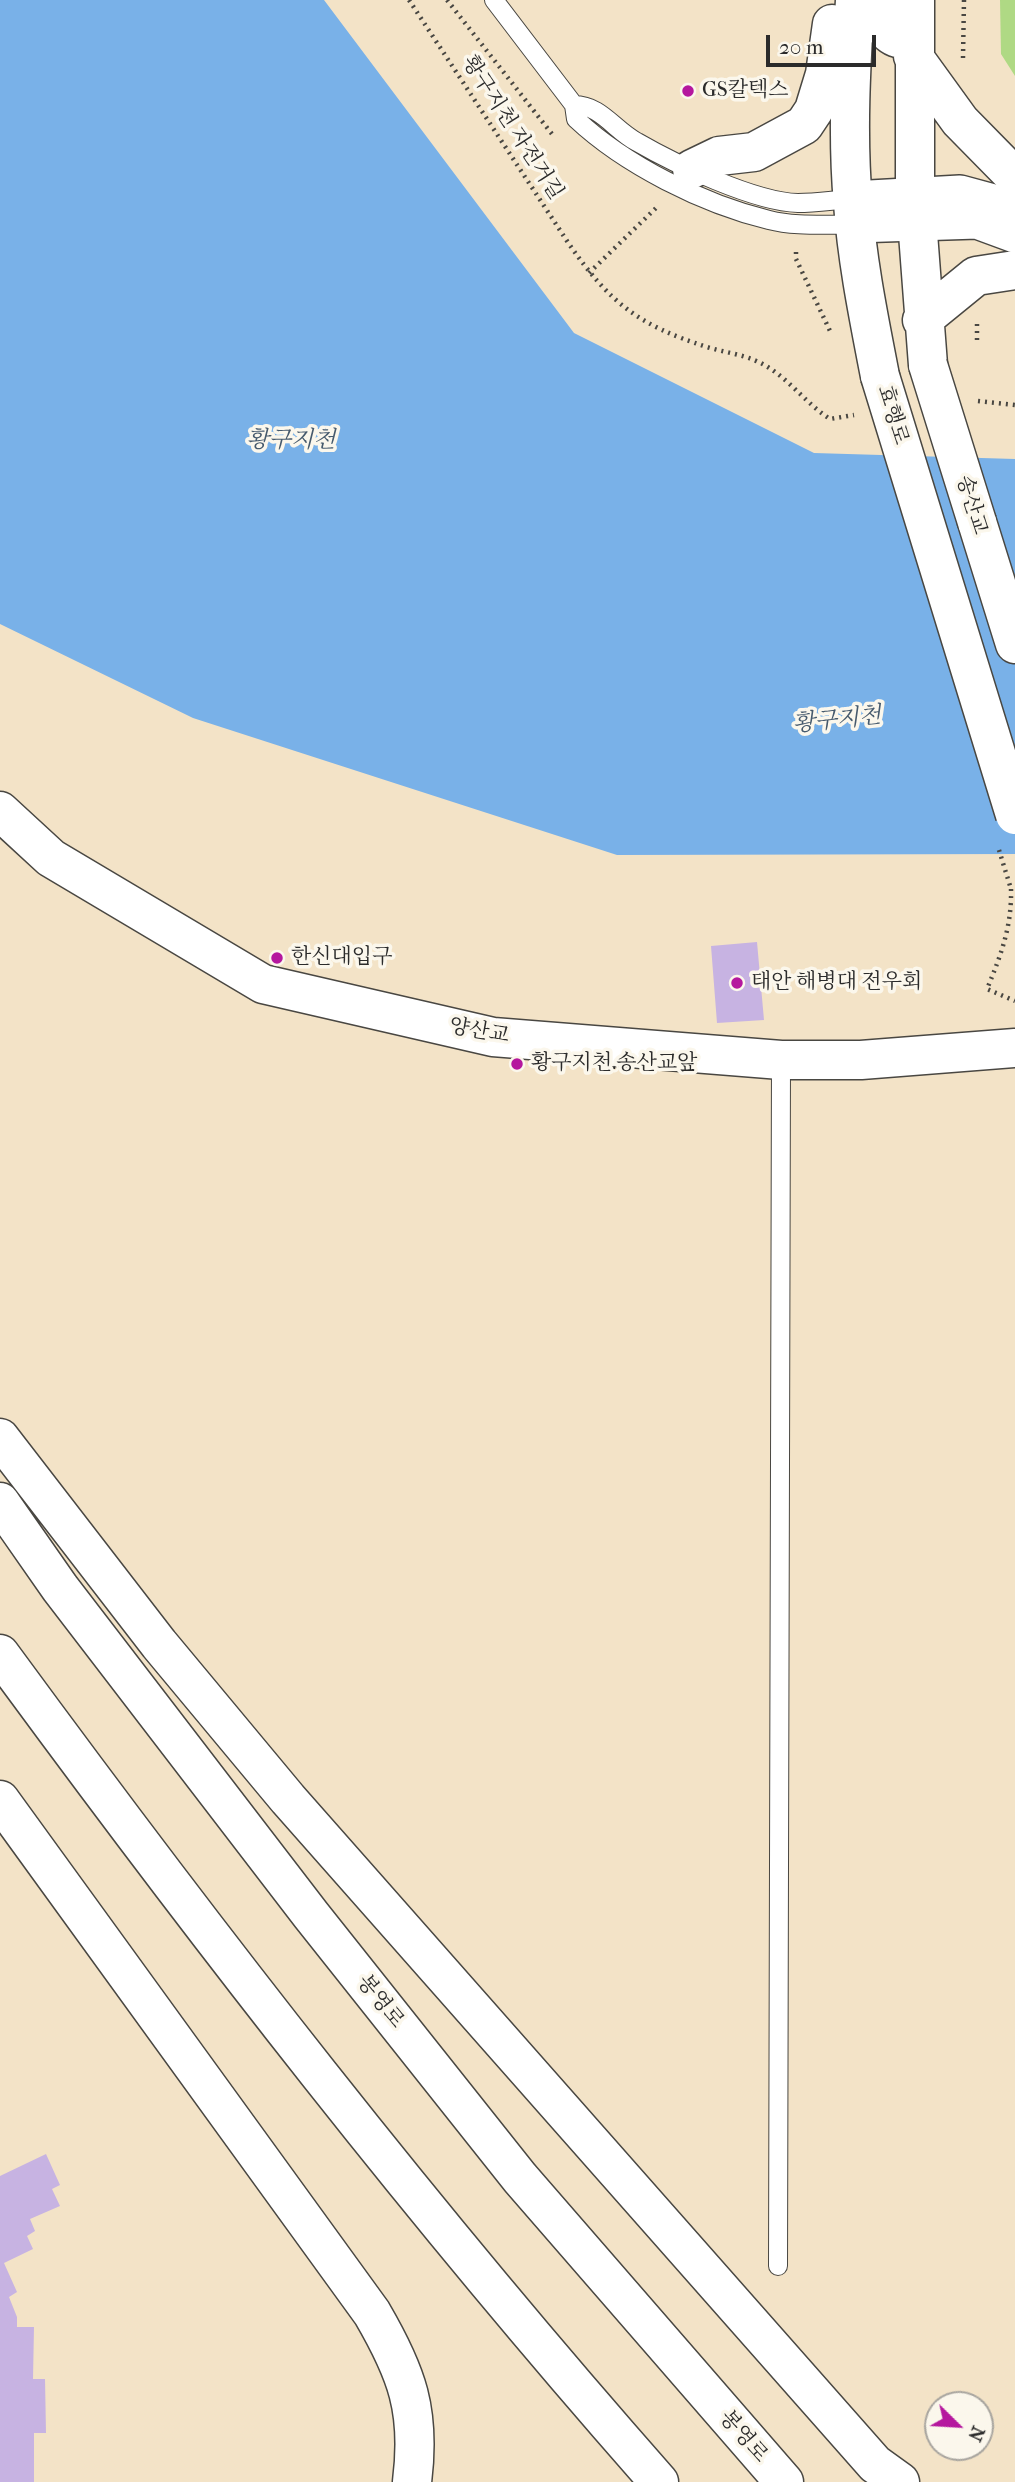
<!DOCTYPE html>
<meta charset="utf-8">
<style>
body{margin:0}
#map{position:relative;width:1015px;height:2482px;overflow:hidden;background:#f3e3c7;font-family:"IM FELL French Canon",serif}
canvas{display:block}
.north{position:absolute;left:924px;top:2391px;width:70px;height:70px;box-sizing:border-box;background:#fbf7ec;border:2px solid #a8a59f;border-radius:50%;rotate:114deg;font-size:19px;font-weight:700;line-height:28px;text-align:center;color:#2b2b2b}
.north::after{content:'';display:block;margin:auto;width:24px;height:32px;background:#b5179e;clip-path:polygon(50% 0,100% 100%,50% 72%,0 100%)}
.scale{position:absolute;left:766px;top:35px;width:110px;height:32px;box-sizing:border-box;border:4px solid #2b2b2b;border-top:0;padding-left:9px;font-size:21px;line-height:24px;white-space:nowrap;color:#2b2b2b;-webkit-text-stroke:5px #fbf7ec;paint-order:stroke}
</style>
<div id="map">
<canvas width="1015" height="2482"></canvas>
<div class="north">N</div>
<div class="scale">20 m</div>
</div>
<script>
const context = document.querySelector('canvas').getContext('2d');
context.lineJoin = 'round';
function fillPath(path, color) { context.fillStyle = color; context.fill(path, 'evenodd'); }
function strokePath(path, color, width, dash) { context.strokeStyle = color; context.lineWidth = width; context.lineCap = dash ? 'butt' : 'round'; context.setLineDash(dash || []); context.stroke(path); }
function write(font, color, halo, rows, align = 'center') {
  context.font = font + ' "IM FELL French Canon","Noto Serif KR",serif'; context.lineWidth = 7; context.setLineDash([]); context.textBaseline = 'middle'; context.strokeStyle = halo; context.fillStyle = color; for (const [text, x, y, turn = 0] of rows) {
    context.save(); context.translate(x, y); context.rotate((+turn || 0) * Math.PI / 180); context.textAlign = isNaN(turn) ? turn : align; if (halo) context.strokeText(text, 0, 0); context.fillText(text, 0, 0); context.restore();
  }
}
fillPath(new Path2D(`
 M 1000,0 L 1015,0 L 1015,76 L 1001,54 Z`), '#afd984');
fillPath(new Path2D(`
 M 0,0 L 324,0 L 574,333 L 814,453 L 1015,459 L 1015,854 L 617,855 L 193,718 L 0,624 Z`), '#79b1e8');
fillPath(new Path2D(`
 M 757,942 L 764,1020 L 717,1023 L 711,946 Z
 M 46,2154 L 60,2185 L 52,2189 L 60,2206 L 30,2219 L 35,2231 L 27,2236 L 33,2249 L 4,2263 L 17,2292 L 9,2297 L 17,2317 L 17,2327 L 34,2327 L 33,2379 L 45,2379 L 46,2433 L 34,2433 L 34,2482 L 0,2482 L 0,2176 Z`), '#c7b3e2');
const lane = new Path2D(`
 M 494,0 L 574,105 L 576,119 C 625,165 703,204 769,220 C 796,227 827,224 855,225
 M 574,105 C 601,105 614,130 637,142 C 675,164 755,202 798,203 C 816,203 835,200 852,199
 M 778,2266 L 781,1060`);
const street = new Path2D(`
 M 852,199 L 960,193 L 1015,208
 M 855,225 L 977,221 L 1015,235`);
const secondary = new Path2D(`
 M 0,811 L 51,858 L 263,984 L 493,1037 L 781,1060 L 861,1060 L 1015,1048`);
const primary = new Path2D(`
 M 855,0 C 851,67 847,135 853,203 C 857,261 869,319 880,376
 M 884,0 C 883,18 879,30 897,38 L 904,36 L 914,22
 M 915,0 L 915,194 L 928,365
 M 913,56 L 960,121 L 1015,177
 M 692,169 L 719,156 L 754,152 L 804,125 L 814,110 L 825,74 L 832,24
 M 922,320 L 976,276 L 1015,270
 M 977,522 L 1015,644`);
const highway = new Path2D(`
 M 0,1438 L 159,1644 L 288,1799 L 875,2464 L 900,2482
 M 0,1502 L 60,1588 L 311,1915 L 520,2178 L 784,2482
 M 0,1654 C 209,1939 425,2217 659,2482
 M 0,1800 L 372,2313 C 407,2373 421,2411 412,2482`);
strokePath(lane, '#494742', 20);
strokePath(street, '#494742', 38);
strokePath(secondary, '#494742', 41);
strokePath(primary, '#494742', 41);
strokePath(highway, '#494742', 41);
strokePath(new Path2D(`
 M 409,0 L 569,244 C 610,303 638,325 707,347 C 723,352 740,354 754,360 C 786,373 802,401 830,419 L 854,415
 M 447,0 L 552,134
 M 963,58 L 964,0
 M 796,252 L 796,259 L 831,333
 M 589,273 L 656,208
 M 977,324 L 977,340
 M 978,401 L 1015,405
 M 1011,889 C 1012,926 1001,955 987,989 L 1015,1001`), '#494742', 4.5, [2, 5]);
strokePath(lane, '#fff', 18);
strokePath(street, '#fff', 35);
strokePath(secondary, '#fff', 38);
strokePath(primary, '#fff', 38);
strokePath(highway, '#fff', 38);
const primaryBridge = new Path2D(`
 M 928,365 L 977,522
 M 880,376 L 1015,815`);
strokePath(primaryBridge, '#494742', 41, []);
strokePath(new Path2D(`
 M 999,850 L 1011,889`), '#494742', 4.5, [2, 5]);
strokePath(primaryBridge, '#fff', 38);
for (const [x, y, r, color] of [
 [688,91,7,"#b5179e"],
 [277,958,7,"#b5179e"],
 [737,983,7,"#b5179e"],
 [517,1064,7,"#b5179e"]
]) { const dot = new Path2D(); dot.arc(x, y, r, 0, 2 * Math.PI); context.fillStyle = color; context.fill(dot); strokePath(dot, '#fbf7ec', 2.5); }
write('21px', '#2b2b2b', '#fbf7ec', [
 ["GS칼텍스",702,91],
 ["한신대입구",291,958],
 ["태안 해병대 전우회",751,983],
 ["황구지천.송산교앞",531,1064]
], 'left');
write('21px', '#2b2b2b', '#fbf7ec', [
 ["황구지천 자전거길",512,128,57],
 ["효행로",892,415,73],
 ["송산교",971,505,73],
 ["양산교",479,1032,10],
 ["봉영로",380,2002,51],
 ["봉영로",743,2437,49]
]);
write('italic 23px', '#465a6d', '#fbf7ec', [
 ["황구지천",291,441],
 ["황구지천",837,721,-6]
]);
</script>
